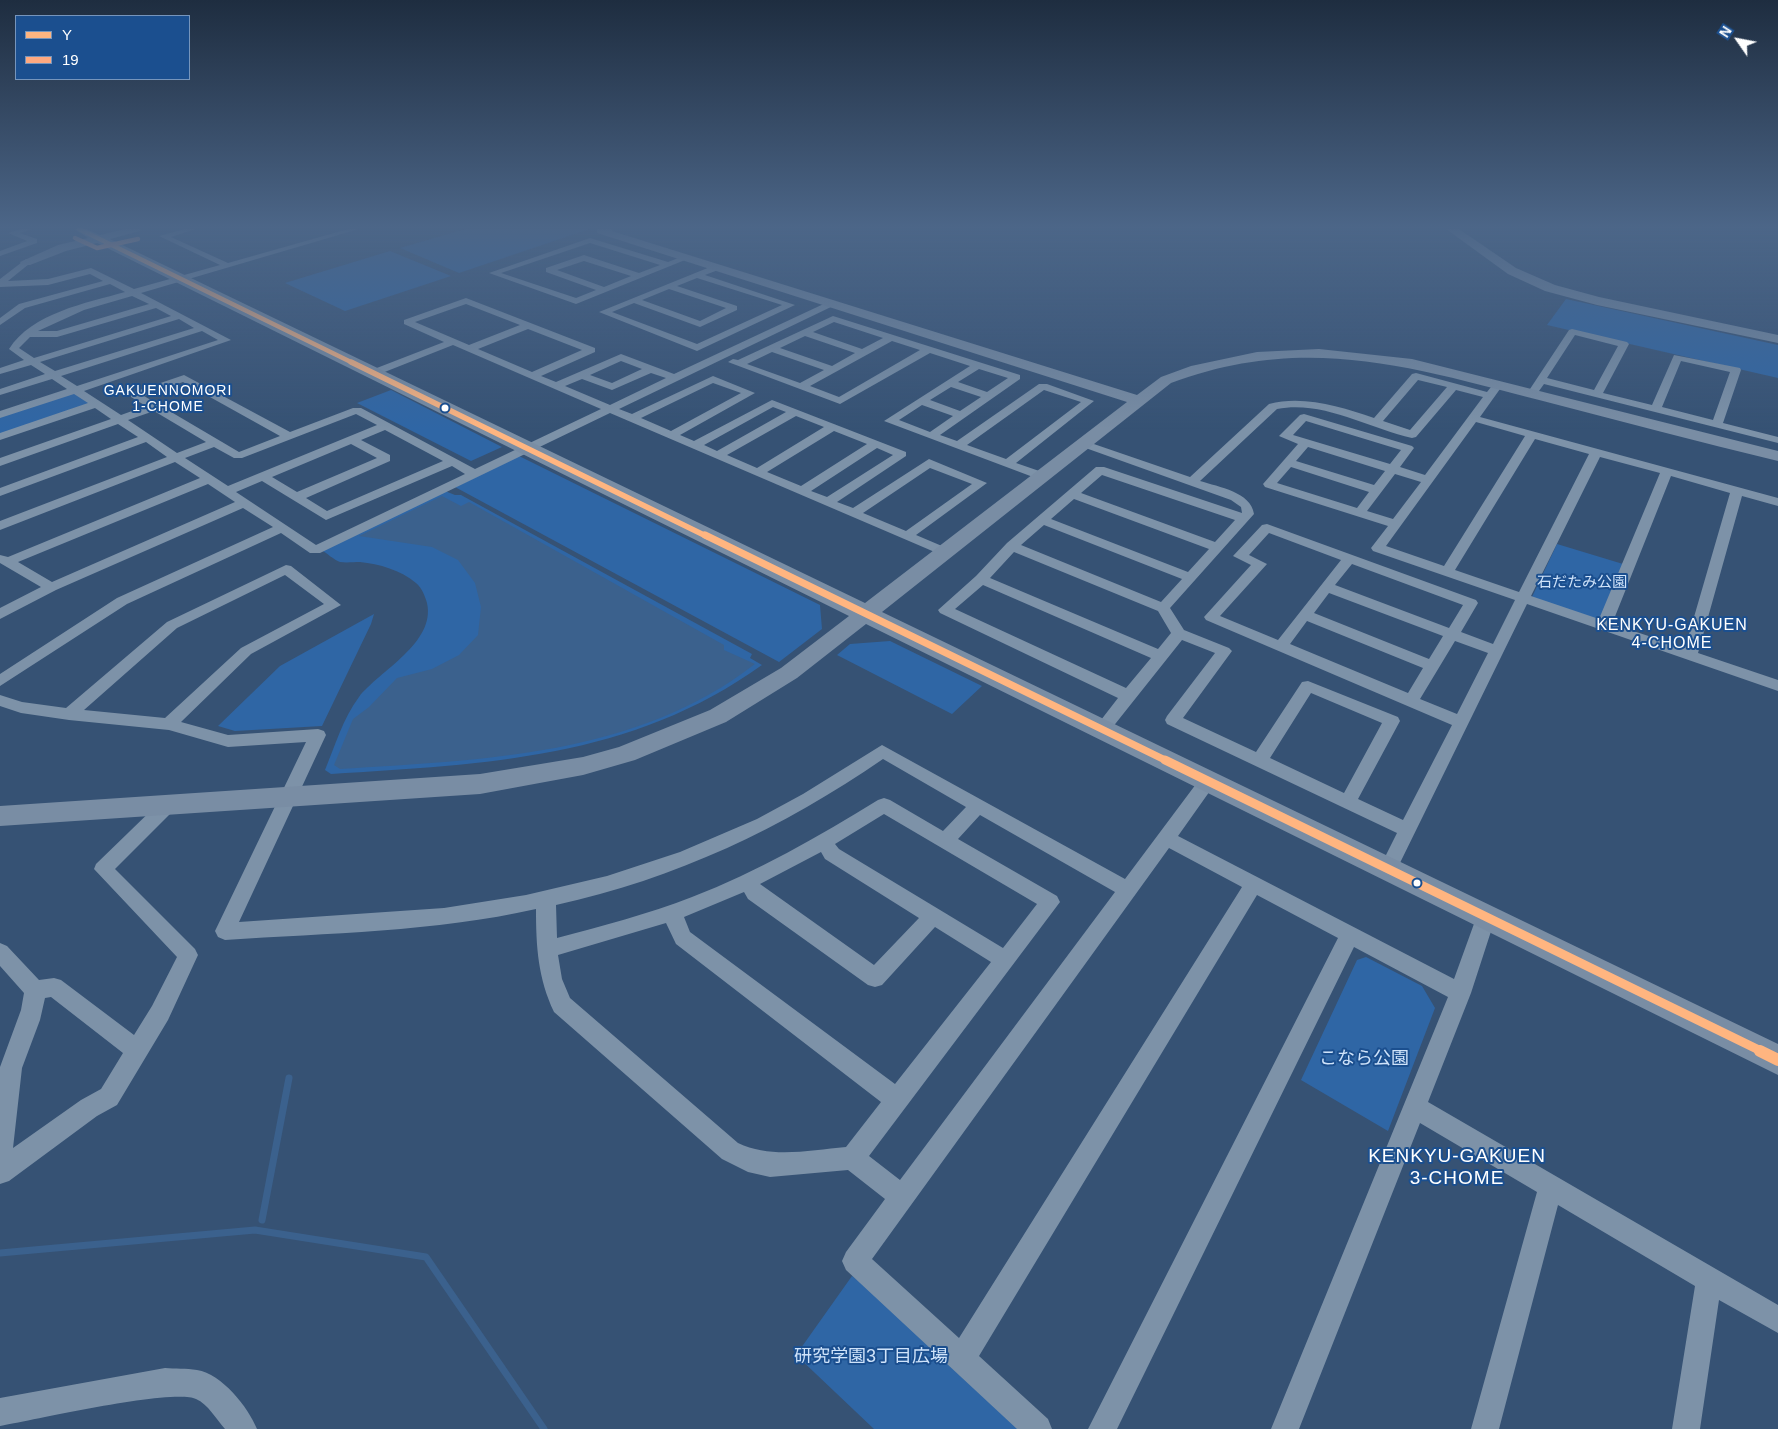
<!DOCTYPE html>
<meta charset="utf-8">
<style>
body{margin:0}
#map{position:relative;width:1778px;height:1429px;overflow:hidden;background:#365274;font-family:Helvetica,sans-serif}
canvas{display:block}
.legend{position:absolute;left:15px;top:15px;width:175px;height:65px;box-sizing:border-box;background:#1b4f8f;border:1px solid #7695bc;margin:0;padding:6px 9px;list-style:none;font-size:15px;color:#fff}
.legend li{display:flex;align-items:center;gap:10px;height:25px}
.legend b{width:25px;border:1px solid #7695bc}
.north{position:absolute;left:1713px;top:15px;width:50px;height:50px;-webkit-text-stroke:4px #1b4f8f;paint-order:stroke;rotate:303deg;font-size:14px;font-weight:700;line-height:20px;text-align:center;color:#fff}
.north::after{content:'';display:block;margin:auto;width:18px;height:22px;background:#fff;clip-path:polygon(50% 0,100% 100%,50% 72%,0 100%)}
</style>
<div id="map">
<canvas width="1778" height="1429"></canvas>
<ul class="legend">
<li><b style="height:6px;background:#ffb580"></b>Y</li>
<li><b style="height:6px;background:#ffa980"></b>19</li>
</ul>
<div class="north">N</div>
</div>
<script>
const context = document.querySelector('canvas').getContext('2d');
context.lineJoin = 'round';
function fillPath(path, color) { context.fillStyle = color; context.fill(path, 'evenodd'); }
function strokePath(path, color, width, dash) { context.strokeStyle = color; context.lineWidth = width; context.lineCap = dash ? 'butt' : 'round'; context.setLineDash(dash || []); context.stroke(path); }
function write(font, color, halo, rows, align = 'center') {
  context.font = font + ' Helvetica,"Noto Sans JP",sans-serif'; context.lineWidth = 4; context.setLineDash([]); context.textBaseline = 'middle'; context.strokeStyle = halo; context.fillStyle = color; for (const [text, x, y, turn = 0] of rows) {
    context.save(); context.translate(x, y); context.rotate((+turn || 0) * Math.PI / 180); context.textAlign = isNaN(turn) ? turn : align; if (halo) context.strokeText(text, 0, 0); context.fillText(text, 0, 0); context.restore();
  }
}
fillPath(new Path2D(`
 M 465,229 L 590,229 L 459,273 L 400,248 Z
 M 390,251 L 451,276 L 345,311 L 285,283 Z
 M 1566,299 L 1778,345 L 1778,378 L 1547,325 Z
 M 391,390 L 502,447 L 471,461 L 357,403 Z
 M 74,393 L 90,403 L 0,435 L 0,416 Z
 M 519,456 L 820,605 L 822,629 L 779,662 L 455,487 Z
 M 445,491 L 455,495 L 461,495 L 752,654 L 750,658 L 762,665 C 631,759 486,764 331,774 L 325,770 C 335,746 343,718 359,697 C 379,671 436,643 427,603 C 425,596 422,588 416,583 C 401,570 379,564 360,562 C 354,562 346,563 340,562 C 334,560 327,553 321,550 Z
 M 1557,544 L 1623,564 L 1602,620 L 1595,620 L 1532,597 Z
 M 374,614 L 371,624 L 322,726 L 235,731 L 218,726 L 280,666 Z
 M 890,641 L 982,686 L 952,714 L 837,655 L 850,644 Z
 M 1366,957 L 1422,986 L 1435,1008 L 1388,1131 L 1301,1080 L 1357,960 Z
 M 852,1276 L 882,1299 L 1022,1429 L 874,1429 L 796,1355 Z`), '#2f66a5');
fillPath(new Path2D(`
 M 442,496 L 461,506 L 469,502 L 724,645 L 724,650 L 755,664 C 637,756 482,760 340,769 L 334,765 L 353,719 L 369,707 L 397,678 L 432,669 L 459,655 L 478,635 L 481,607 L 475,583 L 458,560 L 432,547 L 359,536 Z`), '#3b618d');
strokePath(new Path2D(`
 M 262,1220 L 289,1078
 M 0,1253 L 255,1230 L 426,1257 L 544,1429`), '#3b618d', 7);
fillPath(new Path2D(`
 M 20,229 L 33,229 L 20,233 L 37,239 L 37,243 L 0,256 L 0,251 L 27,241 L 8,233 Z
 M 184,229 L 196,229 L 171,237 L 228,263 L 348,229 L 359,229 L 141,293 L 231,340 L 84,391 L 121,415 L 146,406 L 131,397 L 131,393 L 184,375 L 290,432 L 353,408 L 361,408 L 475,469 L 601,409 L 453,345 L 377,375 L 369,375 L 369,371 L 444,342 L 404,324 L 404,320 L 466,298 L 595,348 L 595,352 L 541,376 L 556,382 L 621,354 L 674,374 L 830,301 L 833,302 L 833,306 L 619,409 L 632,414 L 713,376 L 755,393 L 680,435 L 694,441 L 772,400 L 906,452 L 906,456 L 837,502 L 853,508 L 929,459 L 987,483 L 916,535 L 949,549 L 951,552 L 944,556 L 610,413 L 320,553 L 310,553 L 281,533 L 127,604 L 0,686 L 0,674 L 117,598 L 273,527 L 243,508 L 56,590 L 0,619 L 0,608 L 41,587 L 0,563 L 0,555 L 8,557 L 200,478 L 175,462 L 0,530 L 0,521 L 167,457 L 146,442 L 0,496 L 0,488 L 138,437 L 118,424 L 0,466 L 0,458 L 111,419 L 95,408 L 0,440 L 0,433 L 88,403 L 74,394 L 0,418 L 0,411 L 67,389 L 52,379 L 0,395 L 0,389 L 45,374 L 31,365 L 0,374 L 0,368 L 24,360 L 9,349 C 32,313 86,303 125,292 L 110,284 L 25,308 L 0,325 L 0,318 L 19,304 L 103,281 L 90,274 L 48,285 L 0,287 L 0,279 L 26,259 L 29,260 L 29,264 L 8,281 L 48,279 L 91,268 L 134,289 L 220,265 L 159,236 ZM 132,296 L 149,304 L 57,331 L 38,331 L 84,310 ZM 466,304 L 520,325 L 469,345 L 415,322 ZM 156,308 L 171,316 L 34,358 L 19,348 L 30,337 L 57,337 ZM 179,319 L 194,328 L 55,371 L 40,362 ZM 528,329 L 582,350 L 532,372 L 478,349 ZM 202,331 L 218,340 L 77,386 L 61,376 ZM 621,361 L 642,369 L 612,383 L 590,375 ZM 651,373 L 666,378 L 610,405 L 565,386 L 582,379 L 612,390 ZM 183,382 L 280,436 L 239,452 L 144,396 ZM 713,383 L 741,393 L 671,431 L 641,418 ZM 773,407 L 786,412 L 717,451 L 704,445 ZM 154,411 L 206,442 L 177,453 L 128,420 ZM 356,414 L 377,425 L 228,486 L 185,458 L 214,447 L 234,458 L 242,458 ZM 796,416 L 824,427 L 757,468 L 727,455 ZM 385,430 L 443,461 L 327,511 L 306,498 L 390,461 L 390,455 L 361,440 ZM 834,431 L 867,444 L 801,486 L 767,472 ZM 351,444 L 377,458 L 297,492 L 272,477 ZM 877,448 L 893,455 L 827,497 L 811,491 ZM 452,466 L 465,474 L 316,545 L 236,492 L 262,481 L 326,520 ZM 930,468 L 972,484 L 906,531 L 863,513 ZM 208,484 L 235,502 L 52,582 L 18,562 Z
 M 590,238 L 668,262 L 686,255 L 690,258 L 576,304 L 489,273 ZM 590,243 L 660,265 L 639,273 L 584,255 L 546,268 L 546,272 L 596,290 L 576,298 L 501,273 ZM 584,261 L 631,276 L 604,287 L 557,270 Z
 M 715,265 L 719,268 L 718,270 L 705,275 L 795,305 L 697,351 L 599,312 ZM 697,278 L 782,305 L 697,344 L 612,312 L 634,303 L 700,327 L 737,310 L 737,306 L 677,286 ZM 669,289 L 726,308 L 700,321 L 642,300 Z
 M 833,316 L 1020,375 L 1020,379 L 940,435 L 957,441 L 1039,384 L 1047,384 L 1094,401 L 1016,463 L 1045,473 L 1047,476 L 1045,479 L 1041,480 L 884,421 L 970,366 L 930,353 L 840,404 L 728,362 L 733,359 L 738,360 ZM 834,322 L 883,338 L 862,349 L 813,332 ZM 805,336 L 855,353 L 832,366 L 780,348 ZM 892,341 L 920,350 L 839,397 L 810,386 ZM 772,352 L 824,370 L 800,383 L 747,364 ZM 979,369 L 1008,378 L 987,392 L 958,382 ZM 951,387 L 981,397 L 960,411 L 930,400 ZM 1044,390 L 1081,402 L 1006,459 L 967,445 ZM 922,405 L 953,416 L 930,432 L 899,420 Z
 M 1572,329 L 1627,342 L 1629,344 L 1603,393 L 1652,405 L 1674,355 L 1740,368 L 1741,370 L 1723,423 L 1778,437 L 1778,443 L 1544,384 L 1539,391 L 1531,391 L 1530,389 L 1569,330 ZM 1575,335 L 1618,346 L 1594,390 L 1547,378 ZM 1681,361 L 1730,372 L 1713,420 L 1662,407 Z
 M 1416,373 L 1487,392 L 1491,387 L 1499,387 L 1500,389 L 1480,417 L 1778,498 L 1778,506 L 1742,496 L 1698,653 L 1778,680 L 1778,691 L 1527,604 L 1397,869 L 1395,874 L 1388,877 L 1381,874 L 1379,869 L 1397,833 L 1167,724 L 1165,720 L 1167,716 L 1215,653 L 1182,640 L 1108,733 L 1096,733 L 1094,729 L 1118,698 L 940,613 L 938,610 L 976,576 L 1007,543 L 1096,467 L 1104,467 L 1242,513 L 1241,507 L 1231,500 L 1080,446 L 1080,442 L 1088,442 L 1190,477 L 1269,404 C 1304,395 1341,407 1374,418 L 1412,374 ZM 1418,380 L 1447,387 L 1410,430 L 1383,421 ZM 1456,390 L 1483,397 L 1425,475 L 1400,467 L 1414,448 L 1412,446 L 1304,414 L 1300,415 L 1279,436 L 1298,444 L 1263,484 L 1265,487 L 1388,526 L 1371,548 L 1373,551 L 1515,600 L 1493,644 L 1461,632 L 1478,603 L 1476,600 L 1267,524 L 1262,525 L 1233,556 L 1251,565 L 1204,617 L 1206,620 L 1452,725 L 1403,820 L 1358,799 L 1400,721 L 1398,717 L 1308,681 L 1302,682 L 1256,752 L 1183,718 L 1232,651 L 1229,648 L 1184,630 L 1170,608 L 1254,514 C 1251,492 1219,487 1200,481 L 1277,409 C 1323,400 1368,428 1412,438 L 1416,437 ZM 1306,421 L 1401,450 L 1390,464 L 1293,435 ZM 1476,422 L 1525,436 L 1444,566 L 1386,546 ZM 1535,439 L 1589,454 L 1519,592 L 1455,570 ZM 1308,447 L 1385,471 L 1374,485 L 1296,461 ZM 1600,457 L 1660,473 L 1599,619 L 1531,596 ZM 1291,467 L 1369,492 L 1357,508 L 1277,483 ZM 1395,474 L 1421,482 L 1393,519 L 1367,511 ZM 1102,475 L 1235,520 L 1215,542 L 1081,493 ZM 1671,476 L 1730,493 L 1685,648 L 1612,624 ZM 1074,499 L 1209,549 L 1188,572 L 1051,519 ZM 1044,525 L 1182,579 L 1161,602 L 1021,545 ZM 1269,533 L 1341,560 L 1278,640 L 1220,616 L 1267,564 L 1249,555 ZM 1014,552 L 1158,611 L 1171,633 L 1158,649 L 990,578 ZM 1352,564 L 1463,605 L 1449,628 L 1335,585 ZM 983,585 L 1151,658 L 1126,688 L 955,609 ZM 1329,593 L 1443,636 L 1429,659 L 1314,613 ZM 1307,621 L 1423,668 L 1408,693 L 1290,644 ZM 1455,641 L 1488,653 L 1457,714 L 1420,699 ZM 1311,693 L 1382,723 L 1344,793 L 1270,758 Z
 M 286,565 L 291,566 L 341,605 L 251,654 L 181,722 L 228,735 L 318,729 L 324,731 L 326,735 L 239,922 L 444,908 L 526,895 L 607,876 L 680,852 L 757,819 L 803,794 L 882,745 L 1125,879 L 1202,776 L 1208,775 L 1214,776 L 1217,781 L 1178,836 L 1454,979 L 1479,910 L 1486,908 L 1493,910 L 1496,916 L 1471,993 L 1428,1102 L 1778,1305 L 1778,1333 L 1719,1300 L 1700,1429 L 1672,1429 L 1695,1286 L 1558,1205 L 1499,1429 L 1471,1429 L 1537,1192 L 1420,1123 L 1299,1429 L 1271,1429 L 1448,997 L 1354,947 L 1117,1429 L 1088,1429 L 1338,938 L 1257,895 L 979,1356 L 1048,1419 L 1052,1429 L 1017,1429 L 846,1270 L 842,1261 L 846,1252 L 885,1199 L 848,1170 L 770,1177 L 748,1172 L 722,1159 L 554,1012 C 538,978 536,947 536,909 C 434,932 329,933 225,940 L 218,937 L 215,931 L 306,742 L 228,747 L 169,730 L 69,720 L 21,713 L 0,706 L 0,695 L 22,702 L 66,708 L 167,622 ZM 285,575 L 324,604 L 241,648 L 165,718 L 84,710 L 177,628 ZM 883,759 L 966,807 L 943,831 L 890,800 L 884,798 L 878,800 C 818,837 757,872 692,897 C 648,914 602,926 557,938 L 556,905 C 675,879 783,828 883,759 ZM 884,814 L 1037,904 L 1003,948 L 839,849 L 835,844 ZM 980,815 L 1115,892 L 900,1180 L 869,1156 L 1060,902 L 1057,896 L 958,839 ZM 1169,848 L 1242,887 L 959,1338 L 872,1259 ZM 821,852 L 825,859 L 919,918 L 874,965 L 760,884 ZM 744,892 L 748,899 L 868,985 L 875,987 L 882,985 L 935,927 L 991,962 L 895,1084 L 690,932 L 684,917 ZM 666,923 L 676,944 L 881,1102 L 846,1147 C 810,1150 772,1159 738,1143 L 570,998 L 562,979 L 558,955 Z
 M 168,798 L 174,800 L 177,805 L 174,810 L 115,869 L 195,949 L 198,955 L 168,1020 L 117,1105 L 97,1116 L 9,1181 L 0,1184 L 0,1067 L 21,1010 L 24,993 L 0,966 L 0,943 L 7,946 L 39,980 L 54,978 L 61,980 L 134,1035 L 152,1006 L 177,957 L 94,869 L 96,864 L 162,800 ZM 51,997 L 123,1053 L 101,1089 L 81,1100 L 13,1148 L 22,1068 L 40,1020 L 45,998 Z
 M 165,1368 C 175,1369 186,1368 197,1370 C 222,1374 248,1407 257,1429 L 225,1429 C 216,1419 208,1404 196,1399 C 173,1388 33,1420 0,1426 L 0,1398 Z`), '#7d92a8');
fillPath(new Path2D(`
 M 74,229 L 87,229 L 100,235 L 124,229 L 141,229 L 140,231 L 110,239 L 865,603 L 1127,402 L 597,233 L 597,229 L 613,229 L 612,231 L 1137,395 L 1161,377 L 1191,366 L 1257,352 L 1319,349 L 1412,359 L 1778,451 L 1778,461 C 1699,442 1621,421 1543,401 C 1411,367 1305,333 1171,383 L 882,612 L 1778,1044 L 1778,1075 L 866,624 L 797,678 L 726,722 L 635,760 L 583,775 L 480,794 L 0,826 L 0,806 L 480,774 L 583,757 L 619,747 L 710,710 L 781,668 L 849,616 L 97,243 L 66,251 L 30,265 L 22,265 L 20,262 L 58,245 L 88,238 Z
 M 1446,229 L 1459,229 L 1516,268 L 1555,285 L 1599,297 L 1778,335 L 1778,343 L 1597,305 L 1545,291 L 1508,274 Z`), '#798da4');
strokePath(new Path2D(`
 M 79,229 L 353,363`), '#ffb580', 4.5);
strokePath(new Path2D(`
 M 351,362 L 708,537`), '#ffb580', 5.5);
strokePath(new Path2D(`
 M 705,535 L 1167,761`), '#ffb580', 7);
strokePath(new Path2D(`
 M 1165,760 L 1763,1052`), '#ffb580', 9);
strokePath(new Path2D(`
 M 1760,1051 L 1778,1060`), '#ffb580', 12);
strokePath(new Path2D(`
 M 75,238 L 97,248 L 138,239`), '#ffa980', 4.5);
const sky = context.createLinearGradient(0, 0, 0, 429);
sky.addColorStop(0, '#1e2d40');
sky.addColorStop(0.53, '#4c6688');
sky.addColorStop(1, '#4c668800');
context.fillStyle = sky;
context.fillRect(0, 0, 1778, 429);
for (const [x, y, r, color] of [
 [445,408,4.5,"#fff"],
 [1417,883,4.5,"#fff"]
]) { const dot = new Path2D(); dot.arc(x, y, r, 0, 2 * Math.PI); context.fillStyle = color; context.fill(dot); strokePath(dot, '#1b4f8f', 2); }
context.letterSpacing = '1px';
write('14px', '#fff', '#1b4f8f', [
 ["GAKUENNOMORI",168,391],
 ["1-CHOME",168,407]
]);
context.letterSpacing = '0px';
write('15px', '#cfe3fa', '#1b4f8f', [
 ["石だたみ公園",1582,583]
]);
context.letterSpacing = '1px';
write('16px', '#fff', '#1b4f8f', [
 ["KENKYU-GAKUEN",1672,626],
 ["4-CHOME",1672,644]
]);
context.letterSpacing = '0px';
write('18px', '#cfe3fa', '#1b4f8f', [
 ["こなら公園",1364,1059],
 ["研究学園3丁目広場",871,1357]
]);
context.letterSpacing = '1px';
write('19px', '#fff', '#1b4f8f', [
 ["KENKYU-GAKUEN",1457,1157],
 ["3-CHOME",1457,1179]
]);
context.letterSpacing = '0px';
</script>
